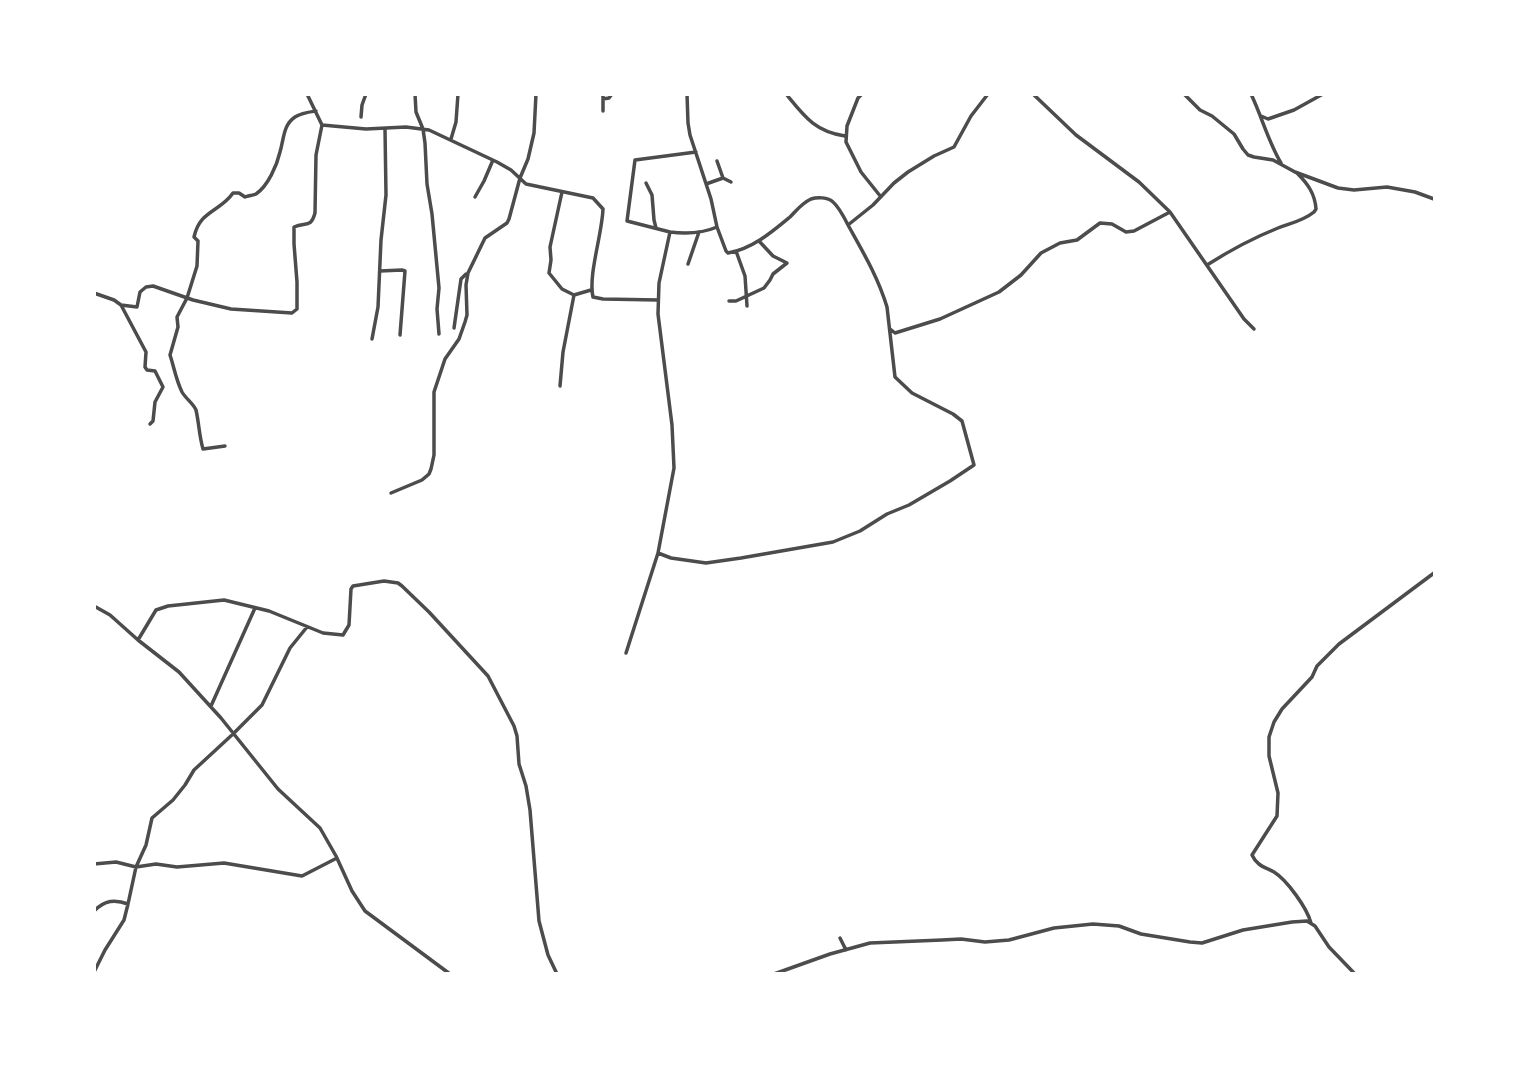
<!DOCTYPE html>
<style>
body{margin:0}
#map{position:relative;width:1529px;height:1068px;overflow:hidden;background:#fff;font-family:Poppins,sans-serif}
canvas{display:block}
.frame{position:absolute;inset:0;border:96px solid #fff;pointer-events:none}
</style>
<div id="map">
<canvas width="1529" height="1068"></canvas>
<div class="frame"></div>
</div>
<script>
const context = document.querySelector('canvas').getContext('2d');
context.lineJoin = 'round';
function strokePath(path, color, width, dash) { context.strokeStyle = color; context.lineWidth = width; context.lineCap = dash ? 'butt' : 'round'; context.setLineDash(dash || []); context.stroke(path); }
strokePath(new Path2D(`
 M 307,94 L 322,125 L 366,129 L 406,127 L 429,130 L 497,162 L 511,170 L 526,184 L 593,198 L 603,209 C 602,235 588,275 593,297 L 603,299 L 658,300
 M 415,94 L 416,112 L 423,129 L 425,143 L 427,184 L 432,214 L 439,288 L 437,309 L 439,334
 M 786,94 C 804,116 815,132 845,136
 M 862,94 L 858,98 L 847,126 L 846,142 L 861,172 L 881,197
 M 1033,94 L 1076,135 L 1139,182 L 1170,212 L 1244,319 L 1254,329
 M 1184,94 L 1200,110 L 1212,116 L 1234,134 L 1243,149 L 1248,155 L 1254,157 L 1273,160 L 1295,172 L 1338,188 L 1354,190 L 1387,187 L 1415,192 L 1434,199
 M 1251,94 C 1262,117 1268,141 1281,163
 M 603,99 L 609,98 L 612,94
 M 603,111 L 603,94
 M 1261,116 L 1268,119 L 1294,110 L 1323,94
 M 361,117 L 362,105 L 366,94
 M 451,139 L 456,122 L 458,94
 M 723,178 L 731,182
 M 646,183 L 652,195 L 654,220 L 656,228
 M 706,184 L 723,178 L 717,161
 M 475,197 L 484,181 L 493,160
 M 717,227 L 726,251 L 728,253 C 752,249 772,232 790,217 C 797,210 802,203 811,199 C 817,197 828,197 833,202 C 839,207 844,217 848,225 L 873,205 L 894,183 L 908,172 L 934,156 L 954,147 L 971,116 L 988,94
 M 670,232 L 627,221 L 635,160 L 696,152
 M 736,251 L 745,276 L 747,306
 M 688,264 L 699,232
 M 1207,265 C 1229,251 1253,238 1278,228 C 1291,223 1303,221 1314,212 L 1316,209 C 1315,194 1308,184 1297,173
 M 380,271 L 402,270 L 405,271 L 400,335
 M 94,293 L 114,300 L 121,305 L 146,352 L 145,367 L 147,370 L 155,371 L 163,387 L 155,402 L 153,421 L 150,424
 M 574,295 L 591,290
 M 729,301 L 736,301 L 764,288 L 770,280 L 773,274 L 787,263 L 773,256 L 759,241
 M 121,305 L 137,307 L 140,292 L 146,287 L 153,286 L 193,300 L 231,309 L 292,313 L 297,309 L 297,282 L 294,244 L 294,227 C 306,222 311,228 315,213 L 316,155 L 322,125
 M 454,328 L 461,279 L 466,274
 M 890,329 L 895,333 L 940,319 L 999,292 L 1021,275 L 1041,253 L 1060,243 L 1077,240 L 1100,223 L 1112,224 L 1126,232 L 1134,231 L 1170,212
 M 372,339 L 378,307 L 381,240 L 386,195 L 385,129
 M 560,386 L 563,352 L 574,295 L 562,289 L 549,273 L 551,260 L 550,247 L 562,192
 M 225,446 L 203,449 C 199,435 199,423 196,410 C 193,403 186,399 182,392 C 176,380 174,367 170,355 L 178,327 L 177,317 L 187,298 L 197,266 L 198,241 L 194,237 C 200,210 220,212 233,193 L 239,193 L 245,197 C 247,196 254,195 256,194 C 268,186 277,165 280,152 C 284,139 283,125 295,117 C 301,113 309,112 316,111
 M 391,493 L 422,480 L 429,474 L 431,469 L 434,455 L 434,392 L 445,359 L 459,339 L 465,322 L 467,315 L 466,285 L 468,273 L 485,238 L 507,223 L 509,219 L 520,178 L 528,159 L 534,133 L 536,94
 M 658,553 L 671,558 L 706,563 L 741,558 L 833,542 L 860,531 L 887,514 L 909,505 L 950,481 L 974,465 L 962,421 L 953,414 L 912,393 L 895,377 L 887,307 C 878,277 863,252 848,225
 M 94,606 L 110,615 L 138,640 L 179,672 L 221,718 L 278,789 L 320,828 L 336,856 L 352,891 L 365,911 L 450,974
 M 138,640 L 156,610 L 168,606 L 224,600 L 269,611 L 323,633 L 343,635 L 349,625 L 351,589 L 353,586 L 384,581 L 398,583 L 402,586 L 429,612 L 488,676 L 514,726 L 517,736 L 519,764 L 526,786 L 530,810 L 539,921 L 548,955 L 557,974
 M 626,653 L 658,553 L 674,468 L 672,425 L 658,314 L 659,283 L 670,232 C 686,234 703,233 717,227 L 711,199 L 690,135 L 688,123 L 687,94
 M 211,706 L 255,608
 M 94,864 L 116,862 L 136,867 L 156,864 L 177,867 L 224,863 L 302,876 L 337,858
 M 94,911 C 105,900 115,899 128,904 L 136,867 L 146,845 L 152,818 L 173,800 L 185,785 L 194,770 L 233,734 L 262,705 L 290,648 L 307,627
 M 1311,923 C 1307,908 1287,880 1274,872 C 1265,867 1257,866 1252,855 L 1277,816 L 1278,793 L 1269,756 L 1269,737 L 1274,722 L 1282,709 L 1312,677 L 1317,666 L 1339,644 L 1434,573
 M 840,938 L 846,950
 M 94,972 L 105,950 L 124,920 L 128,904
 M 774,974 L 830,954 L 870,943 L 942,940 L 961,939 L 985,942 L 1009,940 L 1054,928 L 1093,924 L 1119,926 L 1141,934 L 1190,942 L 1202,943 L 1243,930 L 1292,922 L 1307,921 L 1315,926 L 1329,947 L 1355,974`), '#4c4c4c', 3.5);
</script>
